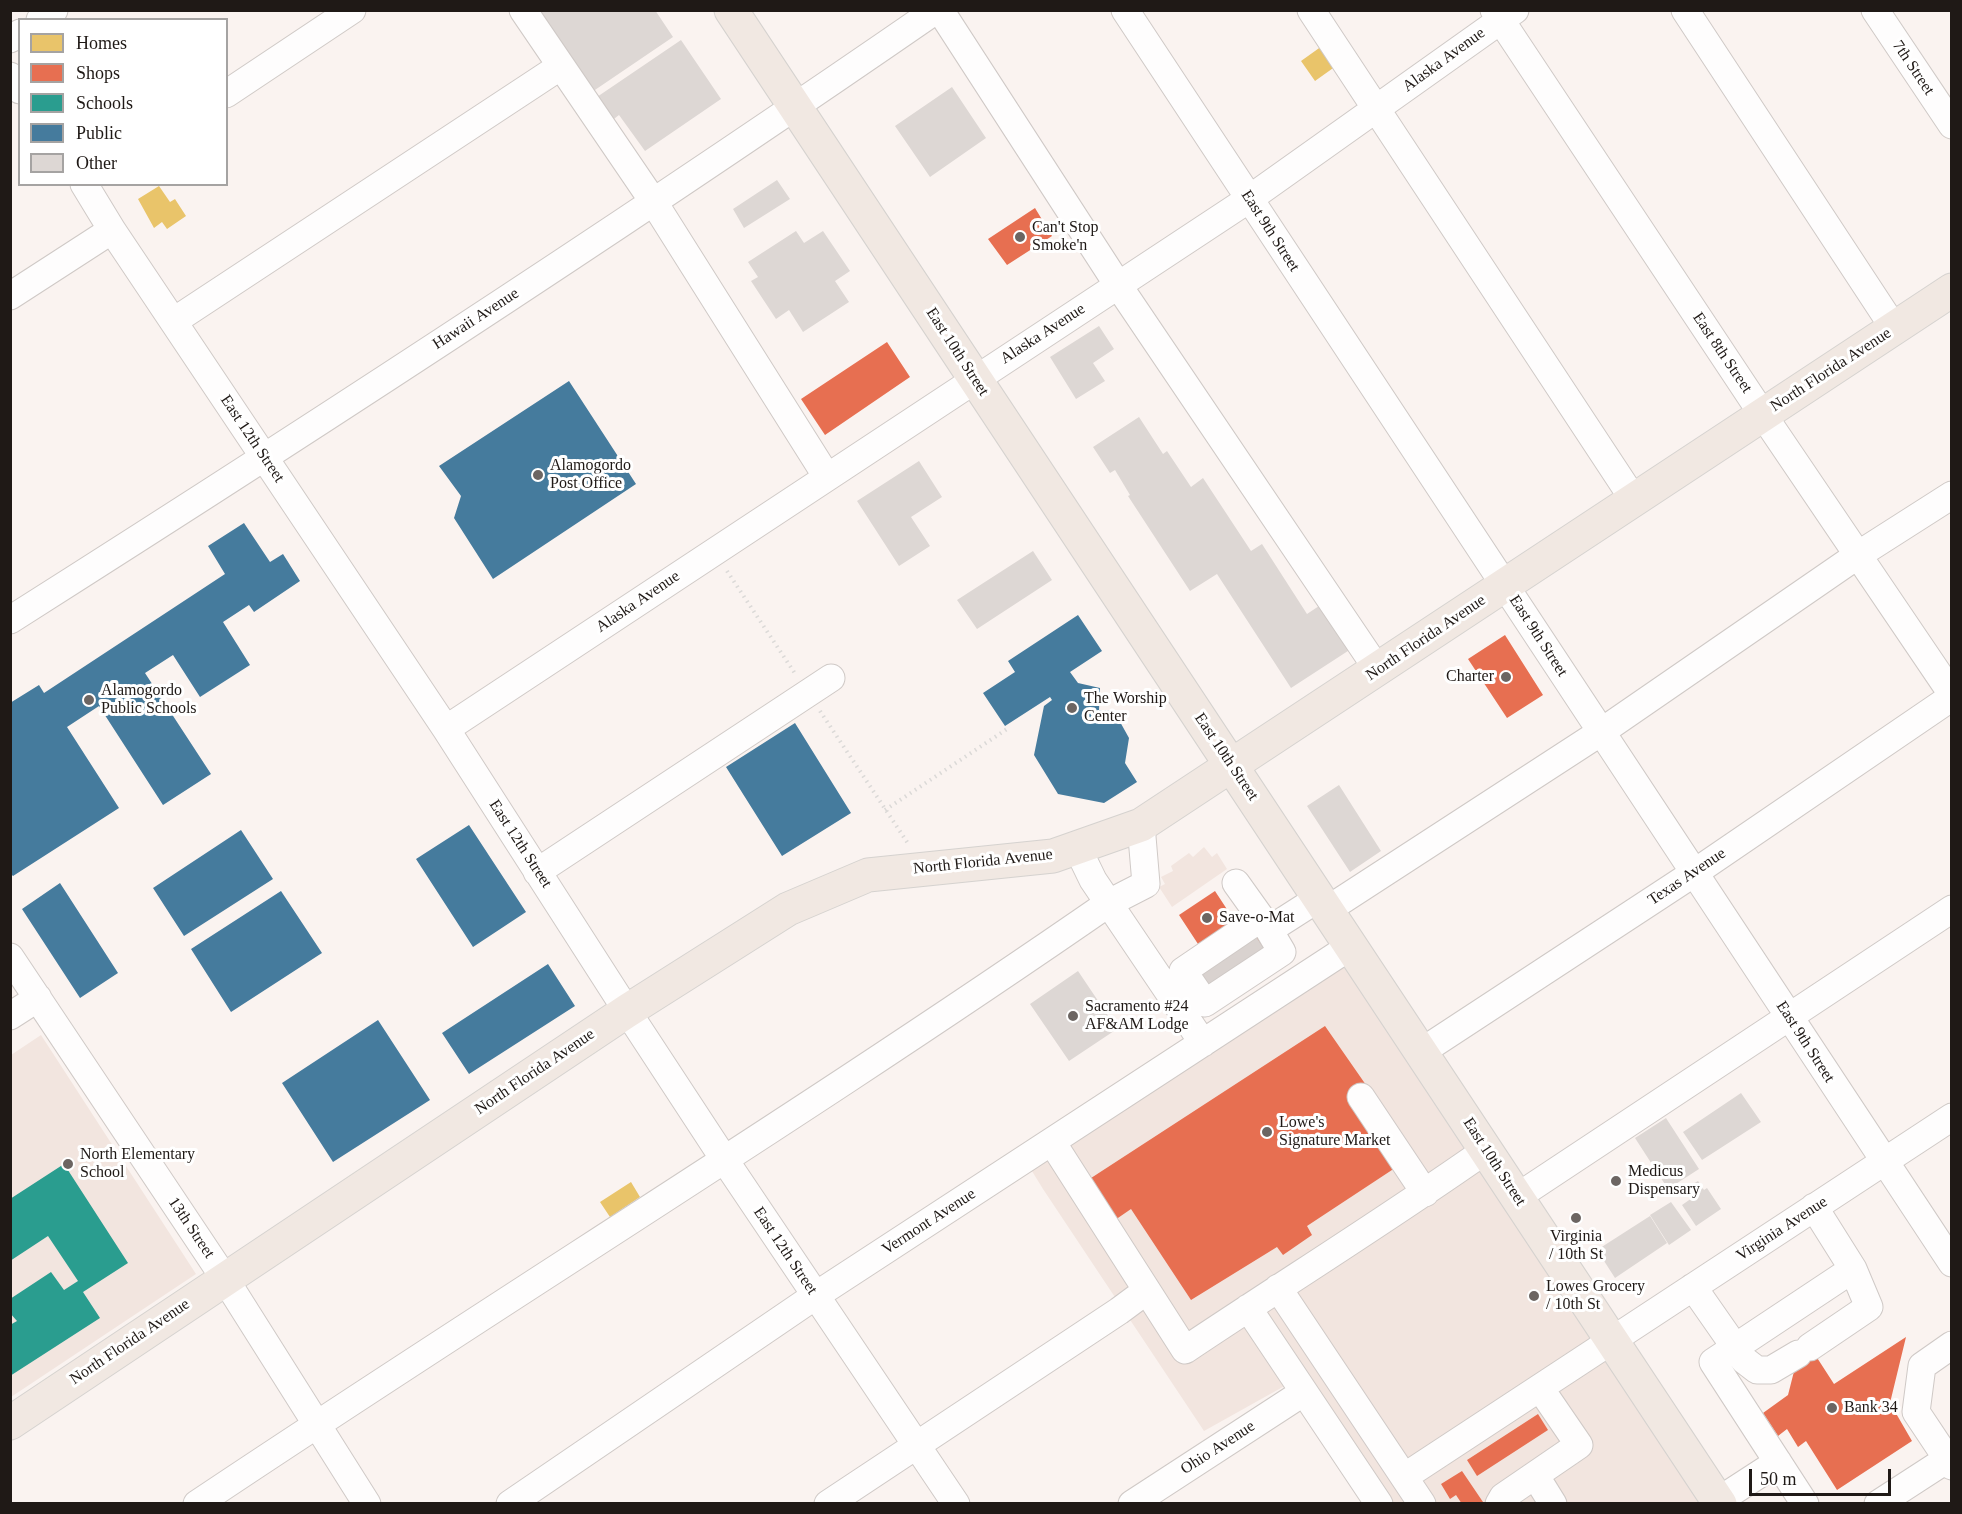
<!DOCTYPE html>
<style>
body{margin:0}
#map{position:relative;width:1962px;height:1514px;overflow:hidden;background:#faf3f0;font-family:"Times New Roman",serif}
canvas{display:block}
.frame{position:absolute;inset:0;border:12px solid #1f1916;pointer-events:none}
.legend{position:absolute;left:18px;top:18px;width:210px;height:168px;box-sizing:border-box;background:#fff;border:2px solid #a5a3a2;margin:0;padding:8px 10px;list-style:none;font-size:18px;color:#1f1916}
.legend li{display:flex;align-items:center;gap:12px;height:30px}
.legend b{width:30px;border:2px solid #a5a3a2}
.scale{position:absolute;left:1749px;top:1469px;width:142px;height:27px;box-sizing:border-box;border:3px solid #1f1916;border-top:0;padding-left:8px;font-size:18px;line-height:21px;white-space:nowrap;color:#1f1916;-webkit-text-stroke:4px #fff;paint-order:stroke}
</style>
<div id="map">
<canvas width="1962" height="1514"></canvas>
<div class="frame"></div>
<ul class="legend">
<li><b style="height:16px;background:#e9c46a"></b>Homes</li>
<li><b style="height:16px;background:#e76f51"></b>Shops</li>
<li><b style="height:16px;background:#2a9d8f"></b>Schools</li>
<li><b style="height:16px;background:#457b9d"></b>Public</li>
<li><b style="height:16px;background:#ddd7d4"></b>Other</li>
</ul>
<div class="scale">50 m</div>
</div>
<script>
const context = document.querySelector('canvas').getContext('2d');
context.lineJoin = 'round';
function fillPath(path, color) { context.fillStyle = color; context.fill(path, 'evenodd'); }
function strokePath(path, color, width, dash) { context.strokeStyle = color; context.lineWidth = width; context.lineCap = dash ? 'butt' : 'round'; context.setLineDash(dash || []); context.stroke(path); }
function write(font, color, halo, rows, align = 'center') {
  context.font = font + ' "Times New Roman",serif'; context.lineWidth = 6; context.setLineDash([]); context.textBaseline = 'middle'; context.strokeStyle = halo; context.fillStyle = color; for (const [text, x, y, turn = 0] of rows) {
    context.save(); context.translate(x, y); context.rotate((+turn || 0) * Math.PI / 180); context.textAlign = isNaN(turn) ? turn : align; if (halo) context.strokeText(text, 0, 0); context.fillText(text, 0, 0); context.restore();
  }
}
fillPath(new Path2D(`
 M 1204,847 L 1212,857 L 1217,853 L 1227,869 L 1172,907 L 1159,887 L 1165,884 L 1161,877 L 1173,871 L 1171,866 L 1189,853 L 1193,857 Z
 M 1349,954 L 1711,1503 L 1391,1503 L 1306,1374 L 1204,1431 L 1043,1189 L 1027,1163 Z
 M 41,1035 L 196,1274 L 11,1397 L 11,1055 Z`), '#f2e5df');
fillPath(new Path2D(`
 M 1322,46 L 1336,66 L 1315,81 L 1301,61 Z
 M 159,186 L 170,202 L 175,199 L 186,216 L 167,229 L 162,222 L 154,228 L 138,199 Z
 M 631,1182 L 640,1197 L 610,1217 L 600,1202 Z`), '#e9c46a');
fillPath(new Path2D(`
 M 1035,208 L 1052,236 L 1007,265 L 988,239 Z
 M 887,342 L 910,377 L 825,435 L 801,399 Z
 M 1505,635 L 1543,695 L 1507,718 L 1468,659 Z
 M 1215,891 L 1234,920 L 1198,944 L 1179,915 Z
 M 1261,928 L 1273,945 L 1204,992 L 1192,974 Z
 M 1325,1026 L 1366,1085 L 1395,1168 L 1307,1226 L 1312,1235 L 1283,1255 L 1277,1247 L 1191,1300 L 1131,1209 L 1115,1220 L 1088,1180 Z
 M 1803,1336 L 1834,1384 L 1906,1337 L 1890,1403 L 1912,1441 L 1837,1490 L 1806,1441 L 1798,1447 L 1787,1429 L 1778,1436 L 1763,1413 L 1788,1395 Z
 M 1538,1414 L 1548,1430 L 1477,1476 L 1467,1460 Z
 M 1462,1471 L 1483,1502 L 1481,1504 L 1462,1504 L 1456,1495 L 1450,1499 L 1441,1484 Z`), '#e76f51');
fillPath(new Path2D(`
 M 64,1164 L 128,1263 L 83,1292 L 100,1318 L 10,1376 L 10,1325 L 17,1321 L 10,1313 L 10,1299 L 51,1272 L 64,1290 L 78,1281 L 48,1236 L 10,1261 L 10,1199 Z`), '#2a9d8f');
fillPath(new Path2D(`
 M 569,381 L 636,484 L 493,579 L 454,518 L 461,496 L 439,466 Z
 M 244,523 L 270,562 L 283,554 L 300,581 L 254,612 L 249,605 L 223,622 L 250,665 L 200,697 L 173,655 L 145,673 L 211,774 L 163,805 L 99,706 L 67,727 L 119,808 L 13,876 L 10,873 L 10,703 L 39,685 L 44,693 L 225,574 L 208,546 Z
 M 1078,615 L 1102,651 L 1070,672 L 1078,683 L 1100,688 L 1099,710 L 1114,711 L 1129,738 L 1125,763 L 1137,782 L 1104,803 L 1058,794 L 1034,755 L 1044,706 L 1052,700 L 1050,697 L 1005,726 L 983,693 L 1015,672 L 1008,661 Z
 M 795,723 L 851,813 L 782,856 L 726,767 Z
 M 469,825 L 526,912 L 473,947 L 416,859 Z
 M 241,830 L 273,879 L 184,936 L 153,888 Z
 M 60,883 L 118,973 L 80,998 L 22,909 Z
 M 281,891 L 322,953 L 231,1012 L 191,949 Z
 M 548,964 L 575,1006 L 469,1074 L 442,1033 Z
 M 378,1020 L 430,1100 L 333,1162 L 282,1083 Z`), '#457b9d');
fillPath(new Path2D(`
 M 533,10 L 655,10 L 673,37 L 589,94 Z
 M 681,40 L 721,99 L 645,151 L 619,115 L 610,122 L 594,99 Z
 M 952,87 L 986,138 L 930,177 L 895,126 Z
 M 777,180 L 790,199 L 744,228 L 733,209 Z
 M 796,231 L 804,243 L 823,231 L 850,271 L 835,281 L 849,302 L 803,332 L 789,310 L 776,319 L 751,281 L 758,277 L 748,262 Z
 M 1099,326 L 1114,349 L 1093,363 L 1105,381 L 1076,399 L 1050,357 Z
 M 1139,417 L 1163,454 L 1167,451 L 1191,487 L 1203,478 L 1251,551 L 1262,544 L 1307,614 L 1322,604 L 1351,649 L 1291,688 L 1217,574 L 1190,591 L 1128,496 L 1130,495 L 1115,470 L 1110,473 L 1093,447 Z
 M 919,461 L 942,497 L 911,517 L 930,546 L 899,566 L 857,501 Z
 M 1033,551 L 1052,580 L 977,629 L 957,600 Z
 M 1339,785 L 1381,851 L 1350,872 L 1307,806 Z
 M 1078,971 L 1117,1029 L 1069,1061 L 1030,1004 Z
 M 1741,1093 L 1761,1122 L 1702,1160 L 1683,1132 Z
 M 1666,1118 L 1699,1169 L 1668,1189 L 1635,1138 Z
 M 1698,1181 L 1704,1190 L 1707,1188 L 1721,1209 L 1696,1226 L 1682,1205 L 1692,1198 L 1686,1188 Z
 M 1671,1202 L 1691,1230 L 1669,1245 L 1650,1215 Z
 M 1650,1216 L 1667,1243 L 1615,1278 L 1597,1250 Z`), '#ddd7d4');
strokePath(new Path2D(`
 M 1242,940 L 1254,958
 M 1225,952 L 1237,970
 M 1206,964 L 1218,983`), '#d9d2cf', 27, [27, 14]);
const minor = new Path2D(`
 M 523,10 L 653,201 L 827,477
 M 940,10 L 1118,285 L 1378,670
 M 1125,10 L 1952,1263
 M 1311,10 L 1634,500
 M 1494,10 L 1763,415 L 1952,694
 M 1685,10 L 1894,328
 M 1875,10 L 1952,125
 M 40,20 L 54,10
 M 10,39 L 20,33
 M 10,76 L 20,90
 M 226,94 L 352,10
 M 84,184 L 112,230 L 446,729 L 627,1011 L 724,1159 L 956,1504
 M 10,296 L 112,230
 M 174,321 L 561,66
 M 10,620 C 322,422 632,220 936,10
 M 446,729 L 1249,199 L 1515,10
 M 1077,847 L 1093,880 L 1203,1043
 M 537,872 L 831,678
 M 1236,883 L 1261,918 L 1183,971 L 1205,1003 L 1282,952 L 1269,930 L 1319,898
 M 1327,910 L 1601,732 L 1858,555 L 1952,495
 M 10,957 L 225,1279 L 367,1504
 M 10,1016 L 38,998
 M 1421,1052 L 1694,873 L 1952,697
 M 1361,1097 L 1425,1193
 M 1052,1142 L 1185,1350 C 1285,1283 1388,1219 1486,1150
 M 1517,1197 L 1952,909
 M 1693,1287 L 1744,1360 L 1757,1370 L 1771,1370 L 1798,1354
 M 1278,1288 L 1422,1504
 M 1248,1308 L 1379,1504
 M 1952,1345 L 1922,1366 L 1916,1412 L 1952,1466
 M 1810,1347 L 1869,1307 L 1853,1269 L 1814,1207
 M 1535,1475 L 1553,1504
 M 1404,1477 L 1952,1117
 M 1718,1501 L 1778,1462
 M 197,1504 C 500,1301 810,1110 1109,903 L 1146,884 L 1141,825
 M 510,1504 L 815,1296 L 1351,946
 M 828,1504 L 1119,1311 L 1146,1291
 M 1132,1504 L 1304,1392
 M 1499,1504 L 1503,1497 L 1579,1445 L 1540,1388
 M 1805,1504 L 1713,1362 L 1853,1269
 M 1878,1504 L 1952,1456`);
const major = new Path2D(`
 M 731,10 L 1720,1504
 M 10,1423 L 627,1011 L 788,909 L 868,875 L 1053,856 L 1141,825 L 1952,290`);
strokePath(minor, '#cfc9c6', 29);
strokePath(major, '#d5d2cf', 35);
strokePath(new Path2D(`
 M 727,571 L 796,675
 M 820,711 L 909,845
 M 885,810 L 1010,727`), '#dbd9d7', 4, [1.5, 4.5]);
strokePath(minor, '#fefdfd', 27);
strokePath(major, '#f1e8e2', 33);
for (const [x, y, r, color] of [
 [1020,237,6,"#6c6562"],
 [538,475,6,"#6c6562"],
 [1506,677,6,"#6c6562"],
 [89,700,6,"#6c6562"],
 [1072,708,6,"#6c6562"],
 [1207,918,6,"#6c6562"],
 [1073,1016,6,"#6c6562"],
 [1267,1132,6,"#6c6562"],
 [68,1164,6,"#6c6562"],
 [1616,1181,6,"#6c6562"],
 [1576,1218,6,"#6c6562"],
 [1534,1296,6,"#6c6562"],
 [1832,1408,6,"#6c6562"]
]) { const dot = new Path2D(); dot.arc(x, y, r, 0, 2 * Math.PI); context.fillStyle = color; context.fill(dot); strokePath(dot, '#fff', 2); }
write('16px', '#1f1916', '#fff', [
 ["Alaska Avenue",1444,60,-36],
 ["7th Street",1913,68,56],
 ["East 9th Street",1270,231,57],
 ["Hawaii Avenue",476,319,-33],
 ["Alaska Avenue",1043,334,-33],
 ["East 10th Street",957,352,57],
 ["East 8th Street",1722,353,56],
 ["North Florida Avenue",1831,370,-33],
 ["East 12th Street",252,439,56],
 ["Alaska Avenue",638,602,-34],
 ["East 9th Street",1538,636,57],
 ["North Florida Avenue",1426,638,-34],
 ["East 10th Street",1226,757,56],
 ["East 12th Street",520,844,57],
 ["North Florida Avenue",983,862,-6],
 ["Texas Avenue",1687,877,-34],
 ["East 9th Street",1805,1042,57],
 ["North Florida Avenue",535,1072,-34],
 ["East 10th Street",1494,1162,57],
 ["Vermont Avenue",929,1222,-33],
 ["13th Street",191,1228,56],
 ["Virginia Avenue",1782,1229,-33],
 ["East 12th Street",785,1251,56],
 ["North Florida Avenue",130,1342,-34],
 ["Ohio Avenue",1218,1448,-33]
]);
write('16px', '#1f1916', '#fff', [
 ["Can't Stop",1032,228],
 ["Smoke'n",1032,246],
 ["Alamogordo",550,466],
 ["Post Office",550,484],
 ["Charter",1494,677,"right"],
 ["Alamogordo",101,691],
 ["Public Schools",101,709],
 ["The Worship",1084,699],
 ["Center",1084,717],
 ["Save-o-Mat",1219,918],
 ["Sacramento #24",1085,1007],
 ["AF&AM Lodge",1085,1025],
 ["Lowe's",1279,1123],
 ["Signature Market",1279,1141],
 ["North Elementary",80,1155],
 ["School",80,1173],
 ["Medicus",1628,1172],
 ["Dispensary",1628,1190],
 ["Virginia",1576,1237,"center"],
 ["/ 10th St",1576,1255,"center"],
 ["Lowes Grocery",1546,1287],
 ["/ 10th St",1546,1305],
 ["Bank 34",1844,1408]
], 'left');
</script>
